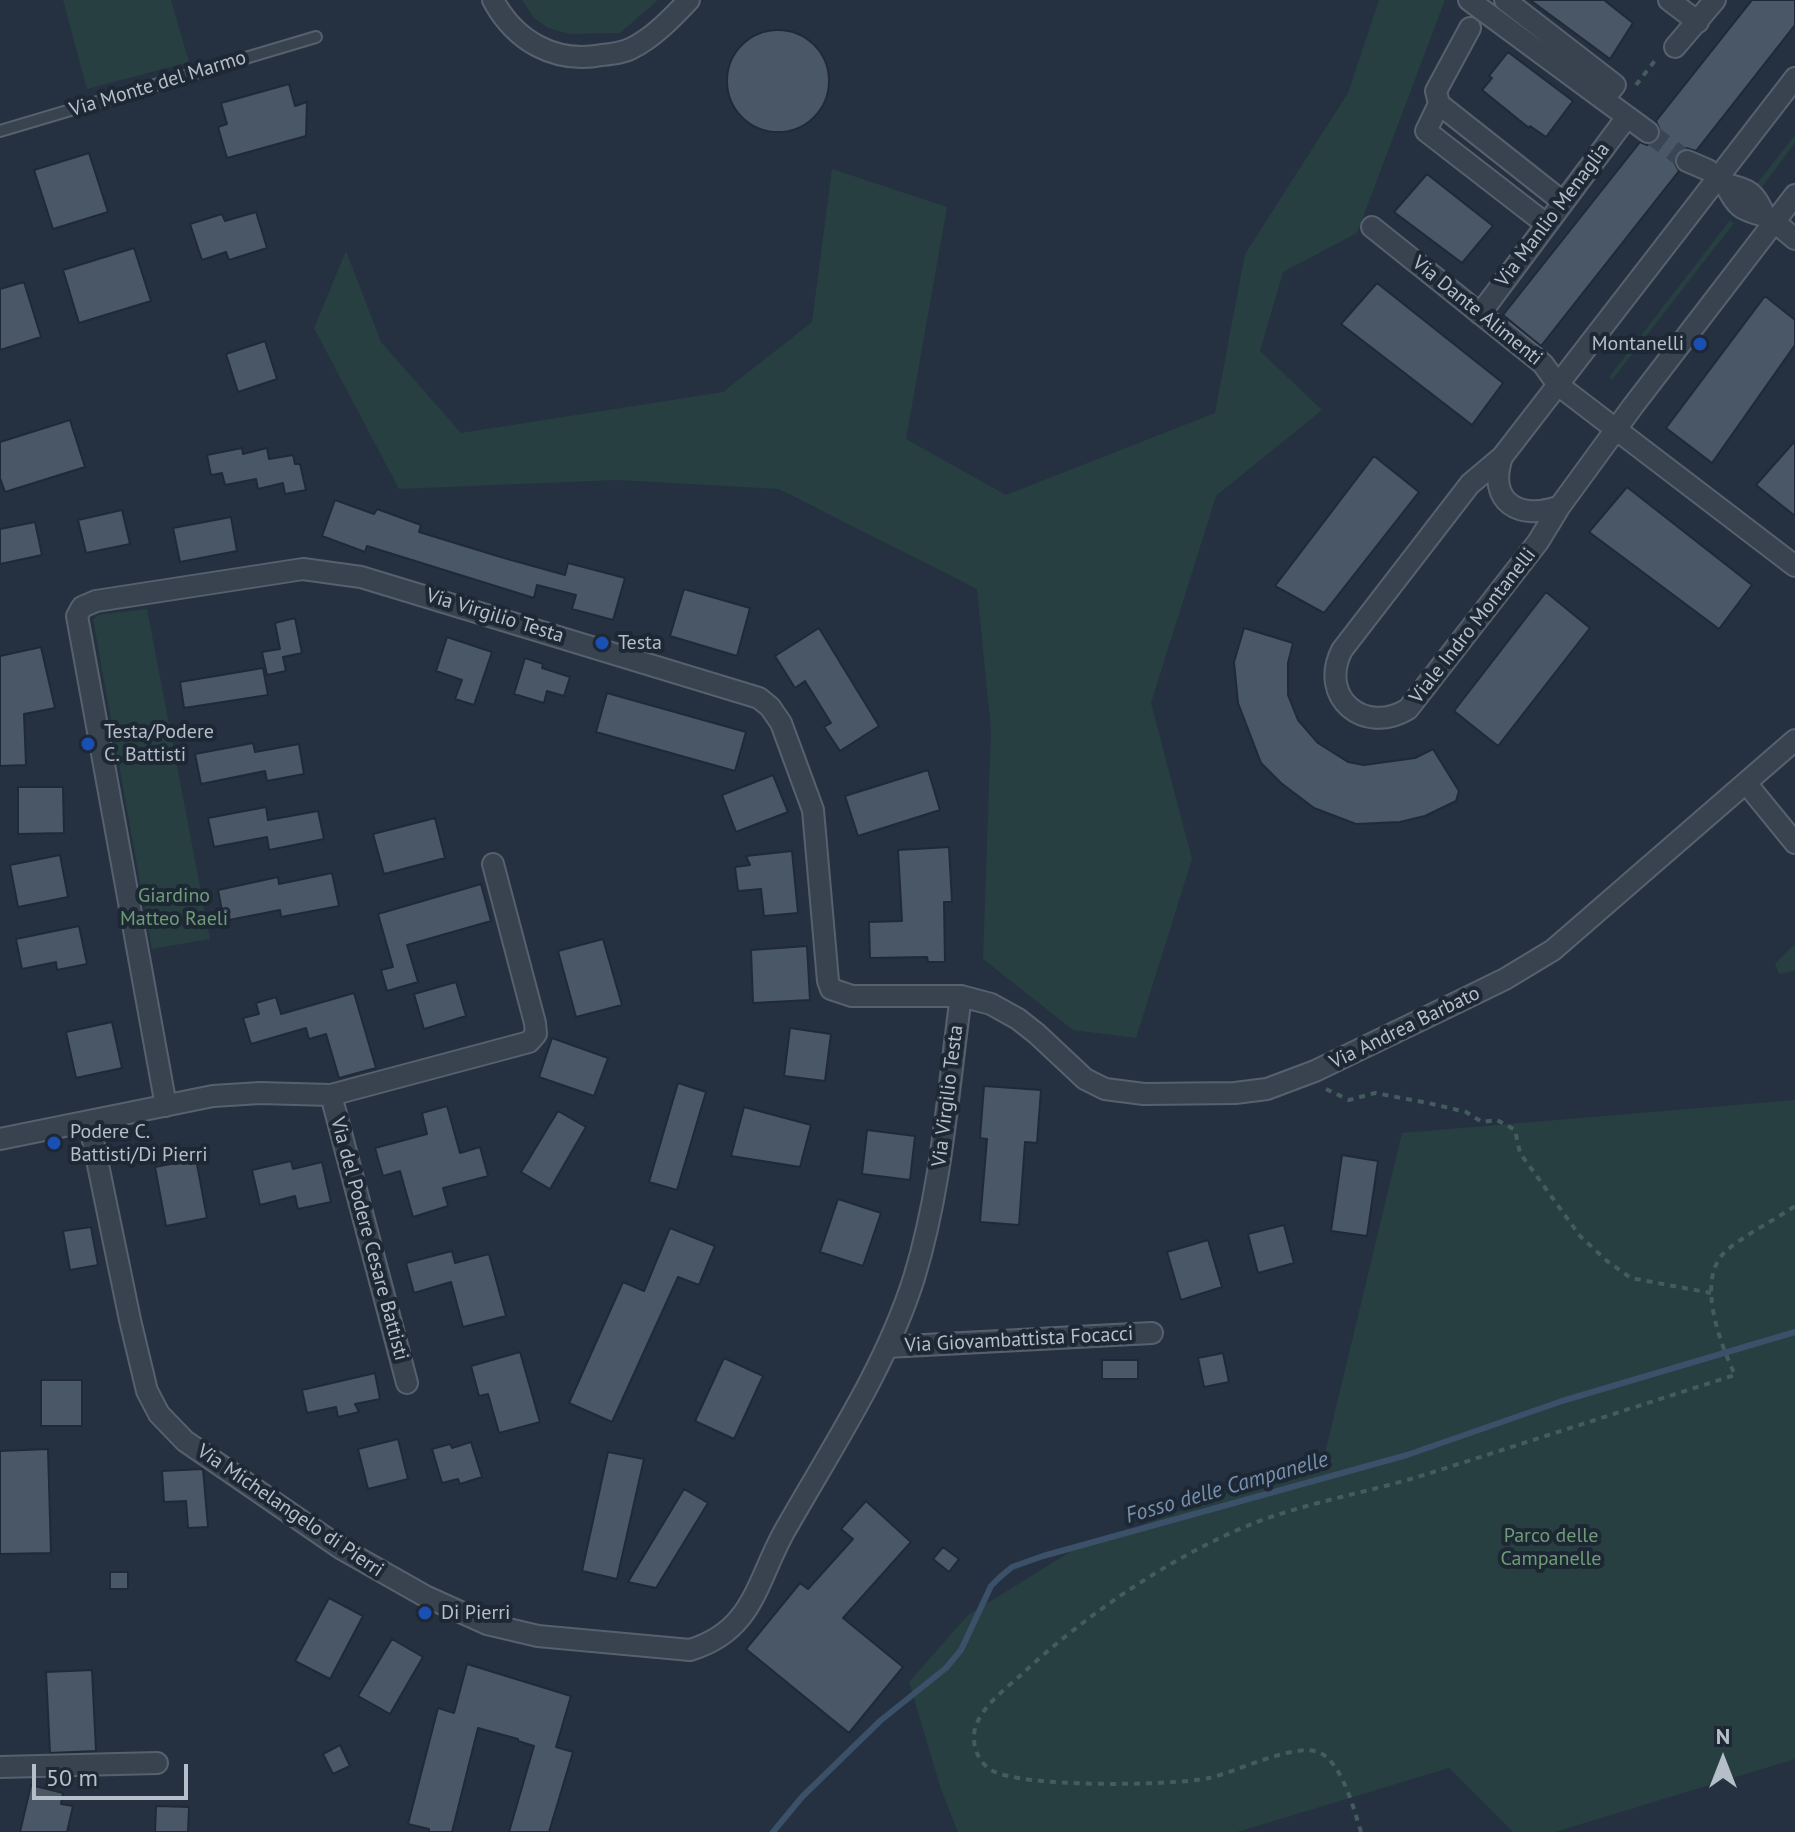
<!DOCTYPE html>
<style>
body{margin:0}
#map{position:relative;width:1795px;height:1832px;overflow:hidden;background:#253140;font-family:"PT Sans",sans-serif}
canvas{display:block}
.north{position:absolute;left:1683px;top:1720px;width:80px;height:80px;-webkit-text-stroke:6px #1e2835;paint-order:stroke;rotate:0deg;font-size:22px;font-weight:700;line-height:32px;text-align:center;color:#b6beca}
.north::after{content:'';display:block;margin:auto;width:28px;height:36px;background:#b6beca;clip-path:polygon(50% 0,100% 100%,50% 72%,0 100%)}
.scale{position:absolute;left:32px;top:1764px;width:156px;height:36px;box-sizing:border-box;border:4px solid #b6beca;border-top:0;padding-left:10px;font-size:24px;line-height:28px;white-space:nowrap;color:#b6beca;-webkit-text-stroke:6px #1e2835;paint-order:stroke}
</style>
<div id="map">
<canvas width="1795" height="1832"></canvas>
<div class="north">N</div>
<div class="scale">50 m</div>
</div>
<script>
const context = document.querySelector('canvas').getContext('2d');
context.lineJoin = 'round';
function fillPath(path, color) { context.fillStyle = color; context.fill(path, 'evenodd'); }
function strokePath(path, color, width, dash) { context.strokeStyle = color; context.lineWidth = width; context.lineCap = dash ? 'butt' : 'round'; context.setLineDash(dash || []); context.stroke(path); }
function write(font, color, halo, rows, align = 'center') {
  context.font = font + ' "PT Sans",sans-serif'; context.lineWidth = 8; context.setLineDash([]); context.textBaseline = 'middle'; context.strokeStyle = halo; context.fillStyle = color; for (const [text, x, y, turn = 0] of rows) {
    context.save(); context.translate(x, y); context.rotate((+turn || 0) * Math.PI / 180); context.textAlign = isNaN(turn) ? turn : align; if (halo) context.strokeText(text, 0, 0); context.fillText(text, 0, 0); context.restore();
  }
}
fillPath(new Path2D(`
 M 63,0 L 171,0 L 189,62 L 87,89 Z
 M 522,0 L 658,0 L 620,33 L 569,34 L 548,28 L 534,18 Z
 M 1379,0 L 1445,0 L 1357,233 L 1283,272 L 1260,351 L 1322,410 L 1216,496 L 1151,703 L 1192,859 L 1136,1038 L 1073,1030 L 983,959 L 991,730 L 977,589 L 779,489 L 617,480 L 399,489 L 314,328 L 346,251 L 381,342 L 461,433 L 723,392 L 812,322 L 832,169 L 947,207 L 906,439 L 1006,495 L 1215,413 L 1245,254 L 1348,93 Z
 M 1795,135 L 1795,143 L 1761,188 L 1756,185 Z
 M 1730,220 L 1734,223 L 1612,380 L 1609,377 Z
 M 147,609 L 210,939 L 152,949 L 93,619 L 98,615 Z
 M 1795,944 L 1795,971 L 1779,974 L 1775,964 Z
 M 1795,1100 L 1795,1759 L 1555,1832 L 1513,1832 L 1449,1768 L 1237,1832 L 958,1832 L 941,1789 L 909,1682 L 968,1615 L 1070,1552 L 1324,1457 L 1402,1133 Z`), '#273f41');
strokePath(new Path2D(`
 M 773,1832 L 802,1797 L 880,1721 L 946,1668 L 961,1650 L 991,1586 L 1000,1577 L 1012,1567 L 1043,1556 L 1407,1455 L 1562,1401 L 1795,1332`), '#3b5069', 6);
const building = new Path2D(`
 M 1530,0 L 1604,0 L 1633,23 L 1610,59 Z
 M 1752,0 L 1795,0 L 1795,25 L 1696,151 L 1686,148 L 1679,151 L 1674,162 L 1679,171 L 1541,346 L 1503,315 L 1640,142 L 1647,145 L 1658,140 L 1661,133 L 1656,121 Z
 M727 81a51 51 0 1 1 102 0a51 51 0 1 1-102 0Z
 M 1508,52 L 1573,101 L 1546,137 L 1530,126 L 1529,128 L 1482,90 L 1492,78 L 1489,76 Z
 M 289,84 L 295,106 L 307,102 L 306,136 L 227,158 L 218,127 L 227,124 L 221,103 Z
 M 89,153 L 108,212 L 53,229 L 34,170 Z
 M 1427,174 L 1493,226 L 1462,263 L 1394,212 Z
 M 256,212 L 267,248 L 229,260 L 226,252 L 202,260 L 190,224 L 222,214 L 225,221 Z
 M 134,248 L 151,301 L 79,323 L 63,270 Z
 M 24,282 L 41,337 L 0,350 L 0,289 Z
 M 1377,283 L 1503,383 L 1472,425 L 1341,324 Z
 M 1765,296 L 1795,320 L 1795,345 L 1712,463 L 1666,428 Z
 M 265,341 L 277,379 L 238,392 L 226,354 Z
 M 70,420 L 85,467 L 5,492 L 0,478 L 0,442 Z
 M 1795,441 L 1795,516 L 1756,485 Z
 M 242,448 L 243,454 L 267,448 L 269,459 L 293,455 L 295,464 L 300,464 L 306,490 L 285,494 L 283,483 L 258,489 L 256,479 L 225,485 L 222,473 L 211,475 L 207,455 Z
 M 1374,456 L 1419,492 L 1324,613 L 1275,586 Z
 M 1627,487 L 1752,585 L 1719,629 L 1589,532 Z
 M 335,500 L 374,514 L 377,509 L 421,525 L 419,532 L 504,558 L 565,575 L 568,563 L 625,578 L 613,620 L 572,609 L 576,595 L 537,585 L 534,598 L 367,546 L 365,552 L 322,536 Z
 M 122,510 L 130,544 L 86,553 L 78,520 Z
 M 231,517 L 237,551 L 180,562 L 173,528 Z
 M 35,522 L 42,555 L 0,564 L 0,529 Z
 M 684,589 L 750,608 L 737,656 L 670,636 Z
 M 1546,592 L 1590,628 L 1498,746 L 1454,711 Z
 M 295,618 L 302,653 L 283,657 L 286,671 L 267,675 L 262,652 L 280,649 L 275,623 Z
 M 819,628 L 879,726 L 840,751 L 824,727 L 831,723 L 805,681 L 795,688 L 775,656 Z
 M 1244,628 L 1293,643 L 1288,663 L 1288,695 L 1298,720 L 1318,743 L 1348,762 L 1364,765 L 1415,758 L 1433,749 L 1459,791 L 1456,801 L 1425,816 L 1400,822 L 1356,824 L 1314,808 L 1281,783 L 1261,763 L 1238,703 L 1234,662 Z
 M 447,637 L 492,652 L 474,705 L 455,699 L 462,680 L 436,671 Z
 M 41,647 L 55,708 L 24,714 L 26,765 L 0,766 L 0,656 Z
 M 525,658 L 543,664 L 542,668 L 570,677 L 564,696 L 547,691 L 544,703 L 514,694 Z
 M 263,668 L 268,695 L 184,708 L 180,682 Z
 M 607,693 L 746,732 L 735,771 L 596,732 Z
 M 253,743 L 255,752 L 299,744 L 304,774 L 267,781 L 265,771 L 201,784 L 195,754 Z
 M 928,770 L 940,810 L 858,836 L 845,796 Z
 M 773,775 L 788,812 L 736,832 L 722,795 Z
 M 18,787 L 63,787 L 64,833 L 18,834 Z
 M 266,807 L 268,820 L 318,811 L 324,839 L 269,850 L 267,837 L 214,847 L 208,818 Z
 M 435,818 L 445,858 L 384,874 L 373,834 Z
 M 949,847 L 952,902 L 944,902 L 945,962 L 928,962 L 927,957 L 870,958 L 869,922 L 902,921 L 898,850 Z
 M 792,851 L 798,913 L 764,916 L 761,889 L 738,891 L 735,867 L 750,865 L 746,856 Z
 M 60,855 L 68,897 L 18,907 L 10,865 Z
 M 332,873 L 339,906 L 281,917 L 280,910 L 224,921 L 218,890 L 278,877 L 279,884 Z
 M 481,884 L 491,921 L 407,945 L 418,982 L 387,991 L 381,970 L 393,967 L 378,914 Z
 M 79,926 L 87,964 L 57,970 L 56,962 L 22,969 L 16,939 Z
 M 603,939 L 622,1005 L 576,1017 L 558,951 Z
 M 807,946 L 810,1000 L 753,1003 L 751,950 Z
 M 456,982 L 466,1016 L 424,1029 L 414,994 Z
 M 354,993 L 376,1068 L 339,1078 L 326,1034 L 309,1039 L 306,1028 L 251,1044 L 243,1018 L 259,1014 L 256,1003 L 276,997 L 281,1014 Z
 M 112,1022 L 122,1068 L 76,1078 L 66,1032 Z
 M 790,1028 L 831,1034 L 825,1081 L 784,1076 Z
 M 552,1038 L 608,1058 L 594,1096 L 539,1077 Z
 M 678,1083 L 706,1092 L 677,1190 L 649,1182 Z
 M 984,1086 L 1041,1090 L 1037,1143 L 1025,1142 L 1019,1225 L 980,1222 L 987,1139 L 980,1138 Z
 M 447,1106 L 460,1153 L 480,1147 L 488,1176 L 443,1188 L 448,1206 L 413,1217 L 400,1171 L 383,1176 L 375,1148 L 427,1134 L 422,1113 Z
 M 744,1107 L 811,1125 L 800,1167 L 731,1156 Z
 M 558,1111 L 586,1127 L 550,1189 L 521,1172 Z
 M 867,1130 L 915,1136 L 910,1180 L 862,1174 Z
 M 1342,1155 L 1378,1161 L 1367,1236 L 1331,1231 Z
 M 196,1159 L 207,1218 L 166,1226 L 155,1167 Z
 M 291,1161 L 293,1169 L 322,1162 L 331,1202 L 298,1209 L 295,1196 L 260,1205 L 252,1170 Z
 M 838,1199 L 881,1213 L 863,1266 L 820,1252 Z
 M 1284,1225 L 1294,1263 L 1258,1273 L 1248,1234 Z
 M 91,1227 L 98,1265 L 70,1270 L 63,1231 Z
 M 670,1228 L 715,1246 L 699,1285 L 678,1277 L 612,1422 L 569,1403 L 623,1282 L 644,1291 Z
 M 1208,1240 L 1222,1287 L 1181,1300 L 1167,1252 Z
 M 452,1251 L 455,1263 L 489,1254 L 506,1316 L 463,1327 L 451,1282 L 414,1293 L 406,1263 Z
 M 520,1352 L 540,1422 L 499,1433 L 488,1394 L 479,1396 L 471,1366 Z
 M 1223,1353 L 1229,1382 L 1204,1387 L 1198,1358 Z
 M 724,1358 L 763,1376 L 734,1439 L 695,1421 Z
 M 1102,1360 L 1138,1360 L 1138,1379 L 1102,1379 Z
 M 375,1373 L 380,1399 L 355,1404 L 359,1412 L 338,1417 L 336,1407 L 307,1413 L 302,1390 Z
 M 41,1380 L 82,1380 L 82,1426 L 41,1426 Z
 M 398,1439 L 408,1479 L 368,1489 L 358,1449 Z
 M 471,1442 L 482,1477 L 460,1484 L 458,1479 L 442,1483 L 432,1449 L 450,1444 L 452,1448 Z
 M 48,1449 L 51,1553 L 0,1554 L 0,1451 Z
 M 608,1452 L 644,1459 L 617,1579 L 582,1571 Z
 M 203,1469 L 208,1527 L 188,1528 L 186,1501 L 164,1502 L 162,1471 Z
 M 684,1489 L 708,1503 L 656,1588 L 628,1582 Z
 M 866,1501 L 911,1542 L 843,1618 L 903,1667 L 849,1733 L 746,1649 L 800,1583 L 808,1589 L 853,1539 L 841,1529 Z
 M 943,1547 L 959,1559 L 949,1572 L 933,1559 Z
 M 110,1572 L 128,1572 L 128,1589 L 110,1589 Z
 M 329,1598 L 363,1616 L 330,1679 L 295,1661 Z
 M 392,1639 L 423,1657 L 390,1714 L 358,1696 Z
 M 467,1664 L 571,1696 L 556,1747 L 573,1752 L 549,1832 L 509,1832 L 534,1746 L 518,1741 L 518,1739 L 478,1728 L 452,1832 L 429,1832 L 429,1829 L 408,1824 L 438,1708 L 454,1713 Z
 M 92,1670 L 96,1751 L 50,1753 L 46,1672 Z
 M 340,1745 L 350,1766 L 333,1774 L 323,1754 Z
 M 31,1785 L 63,1793 L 61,1804 L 73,1806 L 67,1832 L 20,1832 Z
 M 156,1806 L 189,1807 L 188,1832 L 155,1832 Z`);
fillPath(building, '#495766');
strokePath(building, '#202a37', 2);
strokePath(new Path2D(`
 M 1648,132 L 1687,161`), '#3b4655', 20, [20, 10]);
const lane = new Path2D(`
 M 0,131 L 316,37`);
const street = new Path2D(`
 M 493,0 C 515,41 555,64 602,55 C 612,54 623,53 632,48 C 653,38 673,17 689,0
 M 1469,0 L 1603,99 L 1615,85 L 1505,0
 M 1669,0 L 1698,22
 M 1675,47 L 1715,0
 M 1795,78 L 1502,457 L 1470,484 L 1342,650 C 1318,697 1364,736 1408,709 L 1538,542 L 1560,506 L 1633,406 L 1795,195
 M 1603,99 L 1648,132
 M 1439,104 L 1436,91 L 1470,28
 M 1687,161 L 1708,170
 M 1725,184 C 1751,190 1754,192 1765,216
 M 1725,184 C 1737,207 1740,210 1765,216
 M 1546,224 L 1426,131 L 1439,104 L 1563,202
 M 1372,227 L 1543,364 L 1558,385 L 1795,566
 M 1783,229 L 1795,239
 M 1480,314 L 1627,117
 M 1502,457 C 1487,503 1520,521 1560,506
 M 1746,783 L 1795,843
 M 961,996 L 991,1004 L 1018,1019 L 1037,1034 L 1085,1079 L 1105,1089 L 1144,1094 L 1235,1093 L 1267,1089 L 1315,1071 L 1460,1001 L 1505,979 L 1553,950 L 1795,740
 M 331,1095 L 407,1383
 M 89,1121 L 130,1320 L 147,1391 L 159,1414 L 185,1441 L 342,1549 L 425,1596 L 487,1624 L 538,1636 L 690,1650 C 753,1631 756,1583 784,1532 C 831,1449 885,1369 914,1278 C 942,1187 948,1090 961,996 L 852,996 L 831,989 L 828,981 L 813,810 L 781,723 L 770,707 L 759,698 L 361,577 L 303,569 L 96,601 L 82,607 L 77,616 L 166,1106
 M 0,1139 L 213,1096 L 260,1093 L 331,1095 L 529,1042 L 536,1034 L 535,1023 L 493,864
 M 887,1347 L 1152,1333
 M 0,1767 L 157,1763`);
strokePath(lane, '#57616d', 14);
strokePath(street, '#57616d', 24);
strokePath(new Path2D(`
 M 1636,85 L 1657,58
 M 1326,1089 L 1349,1100 L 1375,1093 L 1428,1103 L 1466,1112 L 1482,1122 L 1497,1120 L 1515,1130 L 1520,1153 L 1580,1236 L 1607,1261 L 1631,1278 L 1711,1293
 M 1361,1832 C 1354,1810 1342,1761 1318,1752 C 1294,1743 1236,1772 1209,1778 C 1171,1786 1021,1788 991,1770 C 978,1762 971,1744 975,1729 C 981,1706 1006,1689 1022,1674 C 1085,1615 1176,1553 1257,1522 C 1310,1502 1369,1492 1424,1475 C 1528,1442 1631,1408 1735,1375 C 1720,1343 1695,1279 1726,1251 C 1746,1234 1773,1221 1795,1206`), '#455c5e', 4, [6, 6]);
strokePath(lane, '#394350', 10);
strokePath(street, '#394350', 20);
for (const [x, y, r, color] of [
 [1700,344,8,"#1a4fb4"],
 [602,643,8,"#1a4fb4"],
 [88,744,8,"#1a4fb4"],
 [54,1143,8,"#1a4fb4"],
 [425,1613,8,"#1a4fb4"]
]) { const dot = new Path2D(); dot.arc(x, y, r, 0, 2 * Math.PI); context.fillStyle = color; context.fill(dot); strokePath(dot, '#1e2835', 3); }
write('20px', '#b6beca', '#1e2835', [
 ["Via Monte del Marmo",158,84,-17],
 ["Via Manlio Menaglia",1553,215,-53],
 ["Via Dante Alimenti",1477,311,39],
 ["Via Virgilio Testa",495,616,17],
 ["Viale Indro Montanelli",1473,626,-52],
 ["Via Andrea Barbato",1405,1028,-26],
 ["Via Virgilio Testa",948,1096,-83],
 ["Via del Podere Cesare Battisti",369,1239,75],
 ["Via Giovambattista Focacci",1019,1340,-3],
 ["Via Michelangelo di Pierri",290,1511,34]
]);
write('20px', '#b6beca', '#1e2835', [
 ["Montanelli",1684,344,"right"],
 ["Testa",618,643],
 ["Testa/Podere",104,732],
 ["C. Battisti",104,755],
 ["Podere C.",70,1132],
 ["Battisti/Di Pierri",70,1155],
 ["Di Pierri",441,1613]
], 'left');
write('20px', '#6d9c76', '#1e2835', [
 ["Giardino",174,896],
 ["Matteo Raeli",174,919],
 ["Parco delle",1551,1536],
 ["Campanelle",1551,1559]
]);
write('italic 22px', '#7690ae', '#1e2835', [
 ["Fosso delle Campanelle",1227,1488,-16]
]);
</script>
